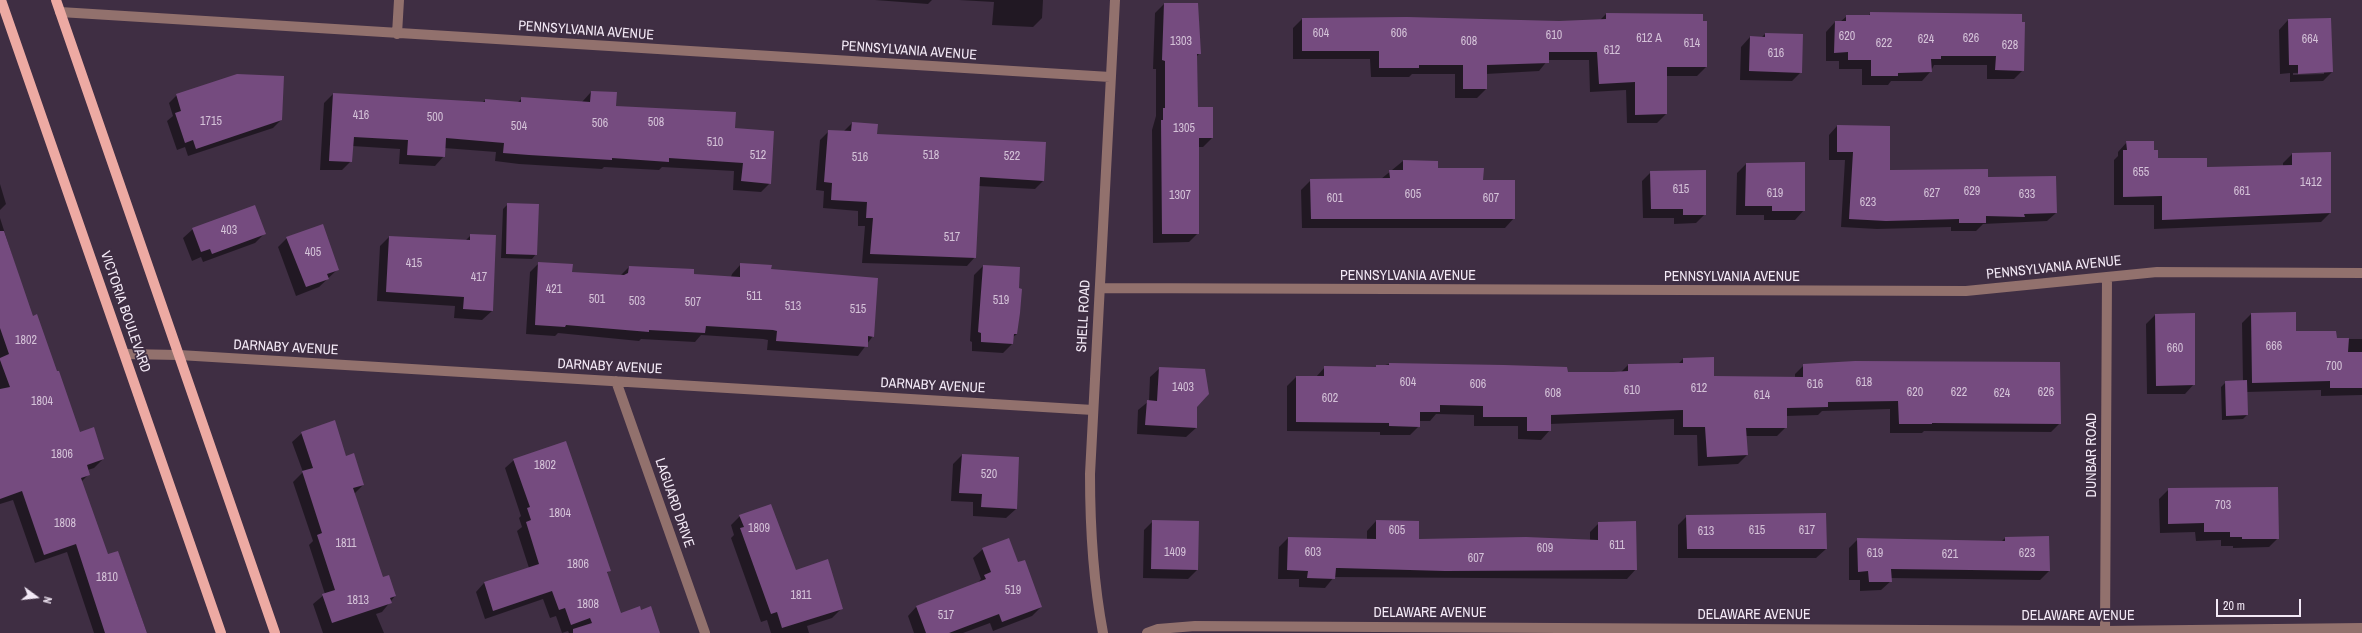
<!DOCTYPE html>
<style>
body{margin:0}
#map{position:relative;width:2362px;height:633px;overflow:hidden;background:#3f2e43;font-family:"Archivo Narrow",sans-serif}
canvas{display:block}
.north{position:absolute;left:16px;top:577px;width:40px;height:40px;-webkit-text-stroke:3px #3f2e43;paint-order:stroke;rotate:105deg;font-size:11px;font-weight:700;line-height:16px;text-align:center;color:#f3e9f6}
.north::after{content:'';display:block;margin:auto;width:14px;height:18px;background:#f3e9f6;clip-path:polygon(50% 0,100% 100%,50% 72%,0 100%)}
.scale{position:absolute;left:2216px;top:599px;width:85px;height:18px;box-sizing:border-box;border:2px solid #f3e9f6;border-top:0;padding-left:5px;font-size:12px;line-height:14px;white-space:nowrap;color:#f3e9f6;-webkit-text-stroke:3px #3f2e43;paint-order:stroke}
</style>
<div id="map">
<canvas width="2362" height="633"></canvas>
<div class="north">N</div>
<div class="scale">20 m</div>
</div>
<script>
const context = document.querySelector('canvas').getContext('2d');
context.lineJoin = 'round';
function fillPath(path, color) { context.fillStyle = color; context.fill(path, 'evenodd'); }
function strokePath(path, color, width, dash) { context.strokeStyle = color; context.lineWidth = width; context.lineCap = dash ? 'butt' : 'round'; context.setLineDash(dash || []); context.stroke(path); }
function write(font, color, halo, rows, align = 'center') {
  context.font = font + ' "Archivo Narrow",sans-serif'; context.lineWidth = 3.5; context.setLineDash([]); context.textBaseline = 'middle'; context.strokeStyle = halo; context.fillStyle = color; for (const [text, x, y, turn = 0] of rows) {
    context.save(); context.translate(x, y); context.rotate((+turn || 0) * Math.PI / 180); context.textAlign = isNaN(turn) ? turn : align; if (halo) context.strokeText(text, 0, 0); context.fillText(text, 0, 0); context.restore();
  }
}
fillPath(new Path2D(`
 M 875,0 L 932,0 L 928,4 Z
 M 959,0 L 1043,0 L 1042,18 L 1033,27 L 992,25 L 994,2 Z
 M 1164,4 L 1200,53 L 1196,57 L 1197,108 L 1212,138 L 1203,147 L 1198,147 L 1198,233 L 1189,242 L 1153,243 L 1152,130 L 1156,116 L 1156,69 L 1153,69 L 1155,13 Z
 M 1871,13 L 2021,15 L 2023,70 L 2014,79 L 1987,79 L 1987,65 L 1934,65 L 1931,71 L 1922,81 L 1891,81 L 1888,85 L 1862,85 L 1862,69 L 1839,69 L 1839,61 L 1826,61 L 1826,32 L 1835,22 L 1840,22 L 1847,16 L 1868,16 Z
 M 1606,14 L 1706,67 L 1697,76 L 1666,76 L 1666,114 L 1657,123 L 1627,123 L 1626,90 L 1590,92 L 1589,60 L 1548,60 L 1539,71 L 1486,74 L 1486,89 L 1477,98 L 1455,98 L 1455,74 L 1412,74 L 1409,77 L 1371,77 L 1370,59 L 1293,59 L 1293,28 L 1302,19 L 1559,22 L 1600,20 Z
 M 2330,19 L 2332,72 L 2323,81 L 2290,82 L 2290,73 L 2280,74 L 2279,30 L 2288,20 ZM 2324,72 L 2324,74 L 2293,75 L 2293,73 Z
 M 1765,34 L 1802,35 L 1801,72 L 1792,81 L 1740,80 L 1741,47 L 1750,37 L 1761,38 Z
 M 591,92 L 615,106 L 734,129 L 770,183 L 761,192 L 733,190 L 734,171 L 662,167 L 659,170 L 604,167 L 602,169 L 519,164 L 495,161 L 496,152 L 444,148 L 444,156 L 435,166 L 399,164 L 400,149 L 352,146 L 351,161 L 342,170 L 320,170 L 324,103 L 333,94 L 482,103 L 485,100 L 517,103 L 522,98 L 582,102 Z
 M 177,95 L 281,120 L 273,128 L 188,156 L 185,147 L 177,150 L 167,121 L 173,116 L 169,103 Z
 M 852,123 L 876,135 L 1043,181 L 1035,189 L 978,186 L 975,257 L 967,266 L 862,263 L 865,226 L 858,226 L 858,211 L 823,208 L 824,191 L 816,190 L 820,140 L 829,131 L 843,132 Z
 M 1837,126 L 1889,171 L 1987,178 L 2056,213 L 2047,221 L 1983,224 L 1976,231 L 1951,231 L 1951,227 L 1877,229 L 1841,227 L 1845,160 L 1829,160 L 1829,135 Z
 M 2127,142 L 2153,151 L 2157,159 L 2206,168 L 2283,166 L 2283,163 L 2292,154 L 2330,213 L 2321,222 L 2154,229 L 2154,205 L 2114,205 L 2114,160 L 2118,156 L 2118,152 Z
 M 1403,161 L 1482,181 L 1514,218 L 1505,228 L 1302,228 L 1301,190 L 1311,180 L 1381,179 Z
 M 1746,164 L 1804,210 L 1795,220 L 1764,220 L 1764,215 L 1736,215 L 1737,173 Z
 M 1651,172 L 1705,214 L 1696,223 L 1674,224 L 1674,218 L 1643,218 L 1642,181 Z
 M 0,184 L 6,204 L 0,210 Z
 M 508,204 L 536,254 L 532,259 L 501,258 L 503,209 Z
 M 0,218 L 32,317 L 79,433 L 103,459 L 94,468 L 88,470 L 89,474 L 81,482 L 108,556 L 118,552 L 147,633 L 94,633 L 67,552 L 35,563 L 13,500 L 0,504 Z
 M 193,229 L 264,234 L 255,243 L 203,262 L 201,257 L 192,261 L 183,238 Z
 M 471,235 L 492,311 L 482,320 L 454,318 L 455,306 L 377,301 L 380,246 L 389,237 L 465,241 Z
 M 287,238 L 338,269 L 319,287 L 296,296 L 278,247 Z
 M 539,263 L 571,273 L 621,275 L 629,267 L 693,275 L 731,277 L 732,274 L 741,264 L 770,270 L 873,336 L 858,356 L 767,350 L 768,340 L 763,339 L 701,335 L 695,342 L 641,339 L 639,341 L 558,333 L 555,336 L 526,334 L 530,272 Z
 M 983,266 L 1017,334 L 1013,337 L 1012,344 L 1003,353 L 972,351 L 972,342 L 970,341 L 974,275 Z
 M 2251,314 L 2295,332 L 2336,339 L 2362,339 L 2362,395 L 2321,396 L 2321,390 L 2247,392 L 2247,415 L 2243,419 L 2222,420 L 2221,387 L 2226,382 L 2243,382 L 2242,323 Z
 M 2155,315 L 2194,384 L 2185,394 L 2147,394 L 2146,324 Z
 M 1683,359 L 1713,377 L 1795,378 L 1795,374 L 1804,365 L 2060,423 L 2051,432 L 1924,431 L 1922,433 L 1890,433 L 1890,409 L 1822,411 L 1818,415 L 1786,416 L 1786,427 L 1777,436 L 1746,436 L 1747,455 L 1738,464 L 1698,466 L 1697,435 L 1674,435 L 1674,419 L 1550,424 L 1550,430 L 1541,440 L 1518,439 L 1518,426 L 1474,426 L 1474,415 L 1436,414 L 1430,421 L 1419,421 L 1419,426 L 1410,435 L 1380,435 L 1380,432 L 1287,431 L 1287,386 L 1297,376 L 1316,377 L 1325,367 L 1374,368 L 1389,364 L 1567,373 L 1621,372 L 1628,365 L 1678,364 Z
 M 1160,368 L 1208,390 L 1206,397 L 1196,407 L 1196,428 L 1186,437 L 1137,434 L 1138,410 L 1149,401 L 1150,377 Z
 M 302,433 L 346,457 L 363,485 L 354,494 L 382,579 L 395,596 L 382,612 L 376,614 L 384,633 L 323,633 L 313,604 L 325,594 L 309,545 L 313,541 L 293,482 L 303,472 L 292,442 Z
 M 962,455 L 1016,509 L 1006,518 L 973,516 L 973,502 L 951,501 L 953,464 Z
 M 514,460 L 609,571 L 606,574 L 620,614 L 659,633 L 569,633 L 568,631 L 562,633 L 556,616 L 550,618 L 543,599 L 485,619 L 476,592 L 484,583 L 529,568 L 517,531 L 522,527 L 519,518 L 521,516 L 505,468 Z
 M 2169,489 L 2278,538 L 2269,547 L 2233,548 L 2233,546 L 2221,546 L 2221,540 L 2196,541 L 2195,532 L 2160,533 L 2159,499 Z
 M 740,516 L 795,571 L 842,608 L 832,618 L 807,626 L 809,633 L 771,633 L 767,620 L 761,622 L 731,538 L 734,535 L 731,525 Z
 M 1687,516 L 1826,549 L 1816,558 L 1678,558 L 1678,525 Z
 M 1153,521 L 1197,570 L 1188,579 L 1143,578 L 1144,530 Z
 M 1376,521 L 1418,540 L 1590,540 L 1590,532 L 1599,523 L 1636,569 L 1627,579 L 1334,577 L 1325,588 L 1299,587 L 1299,579 L 1278,579 L 1279,547 L 1288,538 L 1367,540 L 1367,531 Z
 M 2005,538 L 2049,571 L 2040,580 L 1891,578 L 1891,581 L 1881,590 L 1860,591 L 1860,580 L 1849,580 L 1849,548 L 1858,539 L 2001,542 Z
 M 983,549 L 1018,564 L 1041,607 L 1032,616 L 993,631 L 990,623 L 963,633 L 914,633 L 908,616 L 917,606 L 977,584 L 981,579 L 973,558 Z`), '#0007');
fillPath(new Path2D(`
 M 1164,3 L 1198,3 L 1201,54 L 1197,54 L 1198,107 L 1213,107 L 1213,138 L 1199,138 L 1199,234 L 1162,234 L 1161,120 L 1163,120 L 1163,108 L 1165,108 L 1165,61 L 1162,60 Z
 M 1870,12 L 2022,14 L 2022,22 L 2025,22 L 2024,71 L 1995,70 L 1996,56 L 1941,56 L 1941,59 L 1931,59 L 1932,72 L 1898,73 L 1898,76 L 1871,76 L 1871,60 L 1848,60 L 1848,52 L 1834,53 L 1835,21 L 1846,21 L 1846,15 L 1870,15 Z
 M 1606,13 L 1703,14 L 1703,21 L 1707,21 L 1707,67 L 1667,67 L 1667,114 L 1635,115 L 1635,82 L 1599,84 L 1597,52 L 1549,52 L 1549,63 L 1487,65 L 1487,89 L 1463,89 L 1463,65 L 1419,65 L 1419,68 L 1379,68 L 1379,51 L 1302,51 L 1302,18 L 1407,17 L 1559,21 L 1606,19 Z
 M 2331,18 L 2333,72 L 2298,74 L 2298,65 L 2289,65 L 2288,19 Z
 M 1765,33 L 1803,34 L 1802,73 L 1749,71 L 1750,36 L 1765,37 Z
 M 237,74 L 284,76 L 282,120 L 196,149 L 193,140 L 185,143 L 175,113 L 181,111 L 176,94 Z
 M 591,91 L 617,92 L 616,106 L 736,112 L 735,128 L 774,131 L 771,184 L 741,181 L 743,163 L 669,158 L 669,162 L 612,158 L 612,160 L 529,155 L 503,153 L 504,143 L 446,138 L 445,157 L 407,155 L 408,140 L 354,137 L 352,162 L 329,161 L 333,93 L 485,102 L 485,99 L 521,102 L 521,97 L 590,102 Z
 M 852,122 L 878,124 L 877,134 L 1046,142 L 1044,181 L 980,177 L 976,258 L 870,254 L 873,218 L 866,218 L 867,202 L 831,200 L 832,183 L 824,182 L 828,130 L 851,131 Z
 M 1837,125 L 1890,126 L 1890,170 L 1988,169 L 1988,177 L 2056,176 L 2057,213 L 2024,214 L 2025,217 L 1986,216 L 1986,223 L 1959,223 L 1959,219 L 1886,221 L 1849,219 L 1853,152 L 1837,152 Z
 M 2126,141 L 2154,141 L 2154,150 L 2158,150 L 2158,158 L 2207,158 L 2207,167 L 2292,165 L 2292,153 L 2331,152 L 2331,213 L 2162,220 L 2162,196 L 2123,197 L 2123,150 L 2127,150 Z
 M 1403,160 L 1438,161 L 1438,168 L 1484,168 L 1483,180 L 1515,180 L 1515,219 L 1311,219 L 1310,179 L 1390,178 L 1389,170 L 1403,170 Z
 M 1805,162 L 1805,211 L 1772,211 L 1772,206 L 1745,206 L 1746,163 Z
 M 1706,170 L 1706,215 L 1683,215 L 1683,209 L 1651,209 L 1650,171 Z
 M 507,203 L 539,204 L 537,255 L 506,254 Z
 M 255,205 L 266,234 L 212,254 L 210,249 L 201,252 L 192,228 Z
 M 323,224 L 339,270 L 327,274 L 329,279 L 306,287 L 286,237 Z
 M 0,231 L 4,231 L 33,316 L 37,314 L 57,371 L 59,371 L 80,432 L 94,427 L 104,459 L 87,465 L 90,475 L 81,478 L 108,554 L 118,551 L 147,633 L 105,633 L 76,544 L 44,555 L 22,491 L 0,499 L 0,389 L 10,387 L 0,360 L 0,358 L 9,354 L 0,328 Z
 M 470,234 L 496,235 L 493,311 L 463,309 L 464,297 L 386,292 L 389,236 L 470,240 Z
 M 538,262 L 573,264 L 572,272 L 624,275 L 628,273 L 629,266 L 694,269 L 694,274 L 740,277 L 740,263 L 772,265 L 771,269 L 878,278 L 874,337 L 868,336 L 868,347 L 776,341 L 777,331 L 773,330 L 706,326 L 705,333 L 649,330 L 649,332 L 566,325 L 565,327 L 535,325 Z
 M 983,265 L 1020,267 L 1019,288 L 1022,289 L 1020,313 L 1017,334 L 1014,334 L 1013,344 L 981,342 L 981,333 L 978,332 Z
 M 2296,312 L 2296,331 L 2336,331 L 2337,338 L 2349,338 L 2348,352 L 2362,352 L 2362,388 L 2330,388 L 2330,381 L 2252,383 L 2251,313 Z
 M 2195,313 L 2195,385 L 2156,386 L 2155,314 Z
 M 1714,357 L 1714,376 L 1803,377 L 1803,364 L 1855,361 L 2060,362 L 2061,424 L 1932,423 L 1932,424 L 1899,424 L 1898,401 L 1828,402 L 1828,407 L 1787,408 L 1787,428 L 1746,428 L 1748,455 L 1707,457 L 1705,427 L 1683,427 L 1683,410 L 1551,415 L 1551,431 L 1527,431 L 1527,417 L 1483,417 L 1483,406 L 1440,405 L 1440,412 L 1420,412 L 1420,427 L 1389,426 L 1389,423 L 1296,422 L 1296,376 L 1324,376 L 1324,366 L 1376,367 L 1376,365 L 1389,365 L 1389,363 L 1504,365 L 1567,367 L 1568,372 L 1613,372 L 1628,371 L 1628,364 L 1683,363 L 1683,358 Z
 M 1159,367 L 1205,369 L 1209,394 L 1197,407 L 1197,428 L 1145,425 L 1147,400 L 1157,401 Z
 M 2247,380 L 2248,415 L 2226,416 L 2225,381 Z
 M 335,420 L 346,456 L 354,453 L 364,485 L 353,488 L 383,577 L 389,575 L 396,596 L 390,598 L 392,603 L 332,623 L 322,594 L 335,590 L 317,535 L 322,533 L 302,471 L 313,468 L 301,432 Z
 M 566,441 L 611,571 L 607,572 L 621,613 L 640,606 L 641,610 L 651,606 L 660,633 L 573,633 L 573,629 L 592,623 L 590,618 L 571,625 L 565,608 L 559,610 L 552,591 L 493,611 L 484,582 L 539,564 L 526,522 L 531,520 L 527,508 L 530,507 L 513,459 Z
 M 962,454 L 1019,457 L 1017,509 L 981,507 L 982,494 L 959,493 Z
 M 2278,487 L 2279,539 L 2242,539 L 2242,537 L 2230,537 L 2230,532 L 2204,532 L 2204,523 L 2168,524 L 2168,488 Z
 M 771,504 L 796,570 L 828,559 L 843,609 L 782,628 L 777,612 L 771,614 L 740,528 L 744,527 L 739,515 Z
 M 1826,513 L 1827,549 L 1687,549 L 1686,515 Z
 M 1152,520 L 1199,521 L 1198,570 L 1151,569 Z
 M 1376,520 L 1419,521 L 1419,539 L 1526,537 L 1598,540 L 1598,522 L 1636,521 L 1637,570 L 1445,571 L 1339,568 L 1336,568 L 1335,579 L 1307,578 L 1308,571 L 1287,570 L 1288,537 L 1376,539 Z
 M 2049,536 L 2050,571 L 1891,569 L 1892,582 L 1869,582 L 1868,571 L 1858,572 L 1857,538 L 2005,541 L 2005,537 Z
 M 1009,538 L 1018,562 L 1025,560 L 1042,607 L 1002,622 L 999,614 L 949,633 L 926,633 L 916,606 L 986,579 L 984,575 L 991,572 L 982,548 Z`), '#754b7f');
strokePath(new Path2D(`
 M 60,12 L 1110,77
 M 397,34 L 399,0
 M 1100,288 L 1966,291 L 2157,272 L 2362,273
 M 125,354 L 179,355 L 1093,410
 M 616,381 L 705,633
 M 1103,633 C 1093,580 1090,528 1090,474 L 1115,0
 M 1147,633 L 1158,629 L 1195,626 L 2105,631 L 2362,628
 M 2105,633 L 2107,277`), '#92716d', 10);
strokePath(new Path2D(`
 M 1,0 L 221,633
 M 56,0 L 275,633`), '#edaaa3', 10);
write('12px', '#d4c2d8', null, [
 ["604",1321,34],
 ["606",1399,34],
 ["610",1554,36],
 ["620",1847,37],
 ["612 A",1649,39],
 ["626",1971,39],
 ["624",1926,40],
 ["664",2310,40],
 ["1303",1181,42],
 ["608",1469,42],
 ["614",1692,44],
 ["622",1884,44],
 ["628",2010,46],
 ["612",1612,51],
 ["616",1776,54],
 ["416",361,116],
 ["500",435,118],
 ["1715",211,122],
 ["508",656,123],
 ["506",600,124],
 ["504",519,127],
 ["1305",1184,129],
 ["510",715,143],
 ["512",758,156],
 ["518",931,156],
 ["522",1012,157],
 ["516",860,158],
 ["655",2141,173],
 ["1412",2311,183],
 ["615",1681,190],
 ["629",1972,192],
 ["661",2242,192],
 ["619",1775,194],
 ["627",1932,194],
 ["605",1413,195],
 ["633",2027,195],
 ["1307",1180,196],
 ["601",1335,199],
 ["607",1491,199],
 ["623",1868,203],
 ["403",229,231],
 ["517",952,238],
 ["405",313,253],
 ["415",414,264],
 ["417",479,278],
 ["421",554,290],
 ["511",754,297],
 ["501",597,300],
 ["519",1001,301],
 ["503",637,302],
 ["507",693,303],
 ["513",793,307],
 ["515",858,310],
 ["1802",26,341],
 ["666",2274,347],
 ["660",2175,349],
 ["700",2334,367],
 ["604",1408,383],
 ["618",1864,383],
 ["606",1478,385],
 ["616",1815,385],
 ["1403",1183,388],
 ["612",1699,389],
 ["610",1632,391],
 ["620",1915,393],
 ["622",1959,393],
 ["626",2046,393],
 ["608",1553,394],
 ["624",2002,394],
 ["614",1762,396],
 ["602",1330,399],
 ["1804",42,402],
 ["1806",62,455],
 ["1802",545,466],
 ["520",989,475],
 ["703",2223,506],
 ["1804",560,514],
 ["1808",65,524],
 ["1809",759,529],
 ["605",1397,531],
 ["615",1757,531],
 ["617",1807,531],
 ["613",1706,532],
 ["1811",346,544],
 ["611",1617,546],
 ["609",1545,549],
 ["1409",1175,553],
 ["603",1313,553],
 ["619",1875,554],
 ["623",2027,554],
 ["621",1950,555],
 ["607",1476,559],
 ["1806",578,565],
 ["1810",107,578],
 ["519",1013,591],
 ["1811",801,596],
 ["1813",358,601],
 ["1808",588,605],
 ["517",946,616]
]);
write('14px', '#f3e9f6', '#3f2e43', [
 ["PENNSYLVANIA AVENUE",586,31,4],
 ["PENNSYLVANIA AVENUE",909,51,4],
 ["PENNSYLVANIA AVENUE",2054,268,-6],
 ["PENNSYLVANIA AVENUE",1408,276],
 ["PENNSYLVANIA AVENUE",1732,277],
 ["VICTORIA BOULEVARD",125,312,71],
 ["SHELL ROAD",1084,316,-87],
 ["DARNABY AVENUE",286,348,3],
 ["DARNABY AVENUE",610,367,3],
 ["DARNABY AVENUE",933,386,3],
 ["DUNBAR ROAD",2092,455,-90],
 ["LAGUARD DRIVE",674,503,71],
 ["DELAWARE AVENUE",1430,613],
 ["DELAWARE AVENUE",1754,615],
 ["DELAWARE AVENUE",2078,616]
]);
</script>
